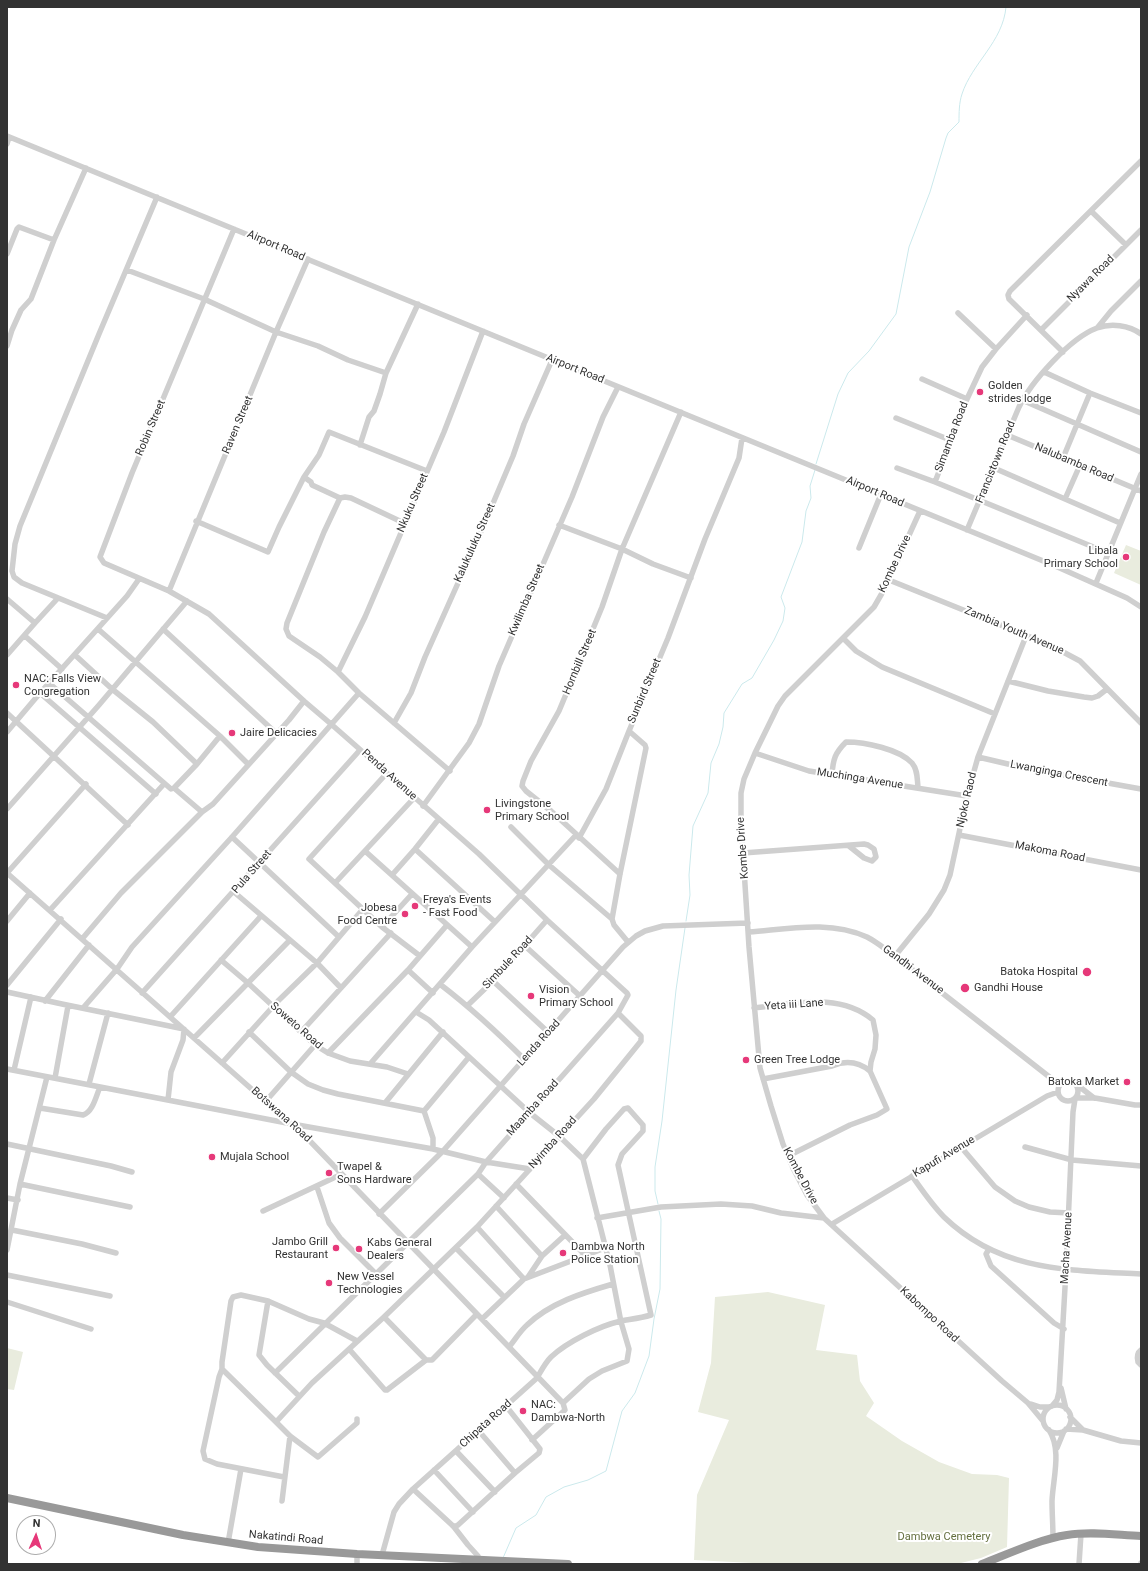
<!DOCTYPE html>
<style>
body{margin:0}
#map{position:relative;width:1148px;height:1571px;overflow:hidden;background:#fff;font-family:Roboto,sans-serif}
canvas{display:block}
.frame{position:absolute;inset:0;border:8px solid #323232;pointer-events:none}
.north{position:absolute;left:16px;top:1515px;width:40px;height:40px;box-sizing:border-box;background:#fff;border:1px solid #adadad;border-radius:50%;rotate:3deg;font-size:11px;font-weight:700;line-height:16px;text-align:center;color:#323232}
.north::after{content:'';display:block;margin:auto;width:14px;height:18px;background:#e63879;clip-path:polygon(50% 0,100% 100%,50% 72%,0 100%)}
</style>
<div id="map">
<canvas width="1148" height="1571"></canvas>
<div class="frame"></div>
<div class="north">N</div>
</div>
<script>
const context = document.querySelector('canvas').getContext('2d');
context.lineJoin = 'round';
function fillPath(path, color) { context.fillStyle = color; context.fill(path, 'evenodd'); }
function strokePath(path, color, width, dash) { context.strokeStyle = color; context.lineWidth = width; context.lineCap = dash ? 'butt' : 'round'; context.setLineDash(dash || []); context.stroke(path); }
function write(font, color, halo, rows, align = 'center') {
  context.font = font + ' Roboto,sans-serif'; context.lineWidth = 4; context.setLineDash([]); context.textBaseline = 'middle'; context.strokeStyle = halo; context.fillStyle = color; for (const [text, x, y, turn = 0] of rows) {
    context.save(); context.translate(x, y); context.rotate((+turn || 0) * Math.PI / 180); context.textAlign = isNaN(turn) ? turn : align; if (halo) context.strokeText(text, 0, 0); context.fillText(text, 0, 0); context.restore();
  }
}
fillPath(new Path2D(`
 M 1126,545 L 1141,551 L 1141,585 L 1114,573 Z
 M 768,1292 L 825,1305 L 816,1350 L 857,1355 L 860,1381 L 874,1403 L 866,1416 L 902,1441 L 939,1462 L 972,1474 L 997,1475 L 1009,1478 L 1007,1547 L 981,1558 L 957,1564 L 772,1564 L 694,1560 L 697,1495 L 729,1420 L 698,1412 L 711,1363 L 715,1297 Z
 M 7,1348 L 23,1352 L 14,1390 L 7,1389 Z`), '#e9ecde');
strokePath(new Path2D(`
 M 816,464 L 838,394 L 848,373 L 869,351 L 896,314 L 909,247 L 930,192 L 946,138 L 948,133 L 959,122 C 959,113 959,103 962,94 C 972,63 1003,42 1006,7
 M 686,921 L 690,895 L 689,875 L 693,826 L 708,793 L 711,763 L 719,744 L 723,727 L 724,713 L 742,684 L 752,678 L 774,640 L 783,621 L 785,608 L 781,597 L 802,542 L 806,511 L 811,498 L 810,486 L 815,470
 M 658,1204 L 655,1191 L 655,1167 L 662,1121 L 676,990 L 685,928
 M 503,1558 L 516,1528 L 536,1515 L 546,1497 L 564,1487 L 588,1480 L 606,1471 L 622,1411 L 635,1393 L 649,1356 L 654,1319 L 660,1289 L 661,1219 L 659,1211`), '#cbe9ec', 1);
strokePath(new Path2D(`
 M 7,136 L 1053,565 L 1127,598 L 1141,607
 M 7,144 L 9,137
 M 1091,211 L 1125,244
 M 234,229 L 132,473 L 100,557 L 104,563 L 169,591 L 209,614 L 304,701 L 331,724 L 479,854 L 547,920 L 627,993 L 628,995 L 618,1013 L 486,1162 L 478,1174 L 275,1373
 M 7,254 L 17,229 L 19,227 L 54,240
 M 127,270 L 204,299 L 276,332 L 318,346 L 348,360 L 386,373
 M 958,313 L 996,349
 M 1098,327 L 1111,311 L 1141,281
 M 1041,330 L 1141,230
 M 7,346 L 12,330 L 21,310 L 31,299 L 54,240 L 86,168
 M 1063,352 L 1009,299 L 1008,295 L 1010,291 L 1141,161
 M 1044,372 L 1090,393 L 1141,413
 M 922,379 L 967,399
 M 1022,400 L 1141,452
 M 896,418 L 950,440
 M 1007,435 L 1141,491
 M 360,445 L 369,417 L 374,411 L 380,394 L 386,373 L 418,304
 M 1063,458 L 1090,393
 M 897,468 L 935,482 L 1108,553
 M 994,468 L 1120,523
 M 304,477 L 311,482 L 312,485 L 340,498
 M 935,482 L 967,399 L 982,367 L 996,349 L 1027,315
 M 1065,499 L 1080,465
 M 920,511 L 885,588 L 874,607 L 785,696 L 778,706 L 755,753 L 744,779 L 741,793 L 741,822 L 749,947 L 760,1068 L 771,1106 L 783,1144 L 793,1168 L 807,1195 L 824,1218 L 1002,1381 L 1028,1403 L 1043,1421
 M 196,521 L 268,552 L 279,527 L 304,477 L 319,455 L 329,432 L 427,471
 M 404,523 L 351,498 L 345,497 L 340,498 L 324,532 L 287,623 L 286,629 L 289,636 L 320,657 L 338,672 L 359,693 L 450,771
 M 559,525 L 622,549 L 653,564 L 691,578
 M 967,530 L 1019,407 C 1031,382 1070,338 1097,328 C 1111,323 1129,325 1141,334
 M 859,548 L 881,494
 M 889,580 L 1050,645 L 1080,661 L 1141,723
 M 1096,583 L 1141,474
 M 169,591 L 276,332 L 308,259
 M 7,599 L 35,623 L 7,655
 M 107,618 L 22,583 L 14,577 L 12,571 L 15,544 L 20,526 L 99,334 L 157,197
 M 35,623 L 58,598
 M 98,629 L 220,736 L 248,764
 M 163,629 L 276,733
 M 25,636 L 62,669
 M 843,638 L 856,651 L 882,667 L 995,714
 M 75,655 L 112,689 L 153,722 L 197,764
 M 338,672 L 365,617 L 444,432 L 483,331
 M 1008,681 L 1048,691 L 1084,697 L 1092,698 L 1098,696 L 1107,689
 M 49,683 L 171,789 L 174,788 L 197,764 L 220,736
 M 40,693 L 156,794
 M 7,713 L 128,825
 M 394,723 L 411,693 L 425,657 L 483,527 L 513,456 L 524,424 L 552,360
 M 7,732 L 40,693 L 127,596 L 139,579
 M 755,753 L 809,771 L 967,796
 M 978,757 L 1025,768 L 1141,789
 M 386,774 L 309,859 L 382,927 L 420,956
 M 832,775 C 833,759 835,753 846,742 C 865,742 899,749 912,763 C 918,770 917,779 918,787
 M 174,788 L 202,812
 M 423,806 L 469,743 L 479,724 L 499,666 L 572,497 L 603,417 L 618,387
 M 7,809 L 99,705 L 187,601
 M 511,827 L 549,865 L 612,919
 M 959,835 L 1141,870
 M 232,837 L 339,937
 M 579,838 L 606,789 L 629,731
 M 415,849 L 495,922
 M 365,851 L 472,947
 M 743,853 L 864,844 L 868,845 L 874,849 L 876,857 L 872,861 L 864,858 L 849,846
 M 7,873 L 307,1138 L 563,1403 L 565,1410 L 532,1440
 M 7,873 L 86,784
 M 620,874 L 551,811 L 526,791 L 522,786 L 523,781 L 531,761 L 559,711 L 569,687 L 602,607 L 622,549 L 681,412
 M 392,875 L 415,849 L 438,820
 M 335,883 L 414,798
 M 234,892 L 317,963 L 341,988 L 391,933
 M 50,910 L 164,784
 M 7,921 L 30,893
 M 382,927 L 412,894
 M 749,932 C 788,929 830,920 867,937 C 877,942 886,950 895,956 L 1052,1079 L 1063,1082
 M 82,939 L 121,893 L 202,812 L 213,804 L 289,720 L 304,701
 M 628,942 L 614,925 L 612,919 L 620,874 L 646,748 L 645,745 L 629,731 L 668,638 L 705,539 L 739,458 L 742,438
 M 525,946 L 580,996
 M 895,956 L 929,914 L 944,890 L 950,875 L 967,796 L 978,757 L 1026,636
 M 221,960 L 248,983 L 315,1045 L 328,1053 L 350,1061 L 387,1067 L 408,1074
 M 408,970 L 433,993
 M 493,981 L 549,1033
 M 7,985 L 61,919
 M 441,985 C 471,1008 498,1033 525,1060
 M 7,992 L 62,1004 L 184,1029 L 183,1040 L 171,1072 L 168,1100
 M 142,993 L 360,750
 M 45,1001 L 89,945
 M 468,1005 L 493,981 L 547,920
 M 83,1008 L 117,969 L 132,947 L 232,837 L 359,693
 M 754,1008 C 795,1004 839,992 873,1020 L 876,1035 L 875,1049 L 871,1062 L 870,1071 L 887,1109 L 877,1115 L 850,1125 L 788,1156
 M 416,1012 L 429,1020 L 530,1113 L 559,1136 L 583,1159 L 610,1265 L 621,1322 L 629,1349 L 627,1361 L 602,1371 L 589,1379 L 563,1403
 M 170,1017 L 261,916
 M 249,1032 L 291,1072 L 308,1084 L 323,1090 L 338,1094 L 424,1111 L 469,1057
 M 301,1032 L 341,988
 M 194,1038 L 290,940
 M 328,1053 L 408,970 L 447,925
 M 222,1063 L 278,1001 L 317,963 L 363,909
 M 370,1064 L 472,947 L 576,835
 M 7,1069 L 292,1124 L 433,1149 L 486,1162 L 530,1169
 M 14,1070 L 31,997
 M 55,1078 L 68,1006
 M 763,1079 L 832,1066 C 846,1060 859,1062 870,1071
 M1058 1091a10 10 0 1 1 20 0a10 10 0 1 1-20 0Z
 M 89,1084 L 108,1013
 M 1076,1084 L 1094,1098
 M 1076,1098 L 1095,1098 L 1135,1105 L 1141,1105
 M 266,1101 L 315,1045
 M 385,1103 L 443,1032
 M 40,1108 L 83,1115 C 93,1112 96,1096 100,1087
 M 424,1111 L 433,1138 L 433,1149
 M 7,1144 L 111,1166 L 132,1172
 M 961,1147 L 995,1187 L 1015,1201 L 1029,1207 L 1050,1212 L 1069,1213
 M 1025,1147 L 1072,1160 L 1141,1166
 M 478,1174 L 504,1198
 M 912,1176 C 922,1190 932,1205 944,1217 C 1001,1272 1068,1270 1141,1274
 M 20,1184 L 130,1207
 M 516,1184 L 585,1255
 M 317,1187 L 329,1223 L 340,1238 L 375,1273
 M 7,1198 L 18,1200
 M 496,1206 L 542,1256
 M 263,1211 L 342,1174
 M 379,1214 L 443,1151 L 623,947 L 636,936 L 645,931 L 663,926 L 748,923
 M 597,1218 L 661,1207 L 721,1204 L 752,1206 L 781,1213 L 824,1218
 M 832,1224 L 1047,1096 L 1058,1092
 M 477,1227 L 524,1279
 M 12,1230 L 82,1244 L 116,1253
 M 456,1248 L 504,1297
 M 989,1249 L 986,1254 L 991,1266 L 1054,1323 L 1064,1329
 M 7,1250 L 20,1184 L 47,1077
 M 7,1275 L 110,1296
 M 528,1277 L 542,1256 L 565,1235
 M 268,1301 L 259,1355 L 267,1365 L 299,1396
 M 7,1302 L 91,1329
 M 384,1317 L 426,1360
 M 482,1319 L 524,1279 L 605,1248
 M 509,1347 C 515,1340 520,1331 527,1325 C 550,1303 582,1293 613,1284
 M 349,1349 L 385,1390 L 387,1390 L 426,1360 L 432,1360 L 477,1314
 M 1141,1350 C 1137,1353 1137,1358 1138,1362 L 1141,1365
 M 222,1369 L 219,1377 L 203,1451 L 205,1459 L 217,1464 L 284,1477
 M 1061,1388 L 1066,1409
 M 1031,1404 L 1040,1407 L 1049,1407
 M1043 1419a14 14 0 1 1 28 0a14 14 0 1 1-28 0Z
 M 1052,1406 L 1057,1400 L 1059,1392 L 1066,1270 L 1073,1112 L 1075,1099
 M 1070,1417 L 1083,1430
 M 357,1419 L 357,1423 L 318,1457 L 290,1436 L 276,1422 L 312,1383 L 384,1317 L 477,1227 L 594,1099 L 641,1041 L 641,1036 L 618,1013
 M 276,1422 L 222,1369 L 222,1362 L 231,1301 L 233,1297 L 241,1295 L 268,1301 L 309,1319 L 324,1323 L 357,1341
 M 1066,1429 L 1083,1430 L 1121,1441 L 1141,1443
 M 478,1430 L 515,1473
 M 1049,1430 C 1062,1450 1053,1478 1052,1501 C 1052,1513 1053,1526 1053,1538
 M 1057,1448 L 1064,1431
 M 456,1451 L 495,1492
 M 434,1470 L 473,1512
 M 413,1489 L 452,1525 L 454,1527 L 458,1525 L 515,1473 L 539,1453 L 540,1449 L 506,1406
 M 282,1501 L 290,1436
 M 454,1527 L 468,1545 L 478,1556 L 478,1560
 M 228,1543 L 241,1469
 M 382,1555 L 394,1512 L 399,1504 L 413,1489 L 537,1378 C 541,1371 545,1363 551,1357 C 567,1342 599,1326 621,1321 C 632,1319 641,1318 651,1315 L 618,1165 L 622,1154 L 643,1131 L 643,1125 L 628,1108 L 624,1109 L 606,1129 L 583,1159
 M 357,1564 L 357,1554
 M 1079,1564 L 1081,1534
 M 1141,1564 L 1141,1563`), '#cfcfcf', 5.5);
strokePath(new Path2D(`
 M 7,1498 L 183,1535 L 258,1547 L 357,1554 L 568,1564
 M 982,1564 C 1008,1554 1040,1539 1067,1535 C 1091,1531 1117,1535 1141,1536`), '#999', 8);
for (const [x, y, r, color] of [
 [980,392,4,"#e63879"],
 [1126,557,4,"#e63879"],
 [16,685,4,"#e63879"],
 [232,733,4,"#e63879"],
 [487,810,4,"#e63879"],
 [415,906,4,"#e63879"],
 [405,914,4,"#e63879"],
 [1087,972,5,"#e63879"],
 [965,988,5,"#e63879"],
 [531,996,4,"#e63879"],
 [746,1060,4,"#e63879"],
 [1127,1082,4,"#e63879"],
 [212,1157,4,"#e63879"],
 [329,1173,4,"#e63879"],
 [336,1248,4,"#e63879"],
 [359,1249,4,"#e63879"],
 [563,1253,4,"#e63879"],
 [329,1283,4,"#e63879"],
 [523,1411,4,"#e63879"]
]) { const dot = new Path2D(); dot.arc(x, y, r, 0, 2 * Math.PI); context.fillStyle = color; context.fill(dot); strokePath(dot, '#fff', 1.5); }
write('11px', '#323232', '#fff', [
 ["Airport Road",276,246,23],
 ["Nyawa Road",1091,279,-45],
 ["Airport Road",575,369,22],
 ["Raven Street",238,425,-67],
 ["Robin Street",151,428,-67],
 ["Simamba Road",952,437,-69],
 ["Francistown Road",996,462,-68],
 ["Nalubamba Road",1074,463,23],
 ["Airport Road",875,492,23],
 ["Nkuku Street",413,503,-67],
 ["Kalukuluku Street",475,543,-66],
 ["Kombe Drive",895,564,-65],
 ["Kwilimba Street",527,600,-67],
 ["Zambia Youth Avenue",1014,631,23],
 ["Hornbill Street",580,662,-67],
 ["Sunbird Street",645,691,-67],
 ["Lwanginga Crescent",1059,774,11],
 ["Penda Avenue",389,775,42],
 ["Muchinga Avenue",860,779,9],
 ["Njoko Raod",967,800,-77],
 ["Kombe Drive",743,848,-94],
 ["Makoma Road",1050,852,11],
 ["Pula Street",252,872,-49],
 ["Simbule Road",508,963,-47],
 ["Gandhi Avenue",913,970,37],
 ["Yeta iii Lane",794,1005,-4],
 ["Soweto Road",296,1026,41],
 ["Lenda Road",539,1043,-48],
 ["Maamba Road",533,1108,-48],
 ["Botswana Road",281,1115,42],
 ["Nyimba Road",553,1143,-48],
 ["Kapufi Avenue",944,1157,-31],
 ["Kombe Drive",800,1176,62],
 ["Macha Avenue",1067,1248,-87],
 ["Kabompo Road",929,1315,43],
 ["Chipata Road",486,1424,-42],
 ["Nakatindi Road",286,1538,5]
]);
write('11px', '#323232', '#fff', [
 ["Golden",988,386],
 ["strides lodge",988,399],
 ["Libala",1118,551,"right"],
 ["Primary School",1118,564,"right"],
 ["NAC: Falls View",24,679],
 ["Congregation",24,692],
 ["Jaire Delicacies",240,733],
 ["Livingstone",495,804],
 ["Primary School",495,817],
 ["Freya's Events",423,900],
 ["- Fast Food",423,913],
 ["Jobesa",397,908,"right"],
 ["Food Centre",397,921,"right"],
 ["Batoka Hospital",1078,972,"right"],
 ["Gandhi House",974,988],
 ["Vision",539,990],
 ["Primary School",539,1003],
 ["Green Tree Lodge",754,1060],
 ["Batoka Market",1119,1082,"right"],
 ["Mujala School",220,1157],
 ["Twapel &",337,1167],
 ["Sons Hardware",337,1180],
 ["Jambo Grill",328,1242,"right"],
 ["Restaurant",328,1255,"right"],
 ["Kabs General",367,1243],
 ["Dealers",367,1256],
 ["Dambwa North",571,1247],
 ["Police Station",571,1260],
 ["New Vessel",337,1277],
 ["Technologies",337,1290],
 ["NAC:",531,1405],
 ["Dambwa-North",531,1418]
], 'left');
write('11px', '#646f3f', '#fff', [
 ["Dambwa Cemetery",944,1537]
]);
</script>
